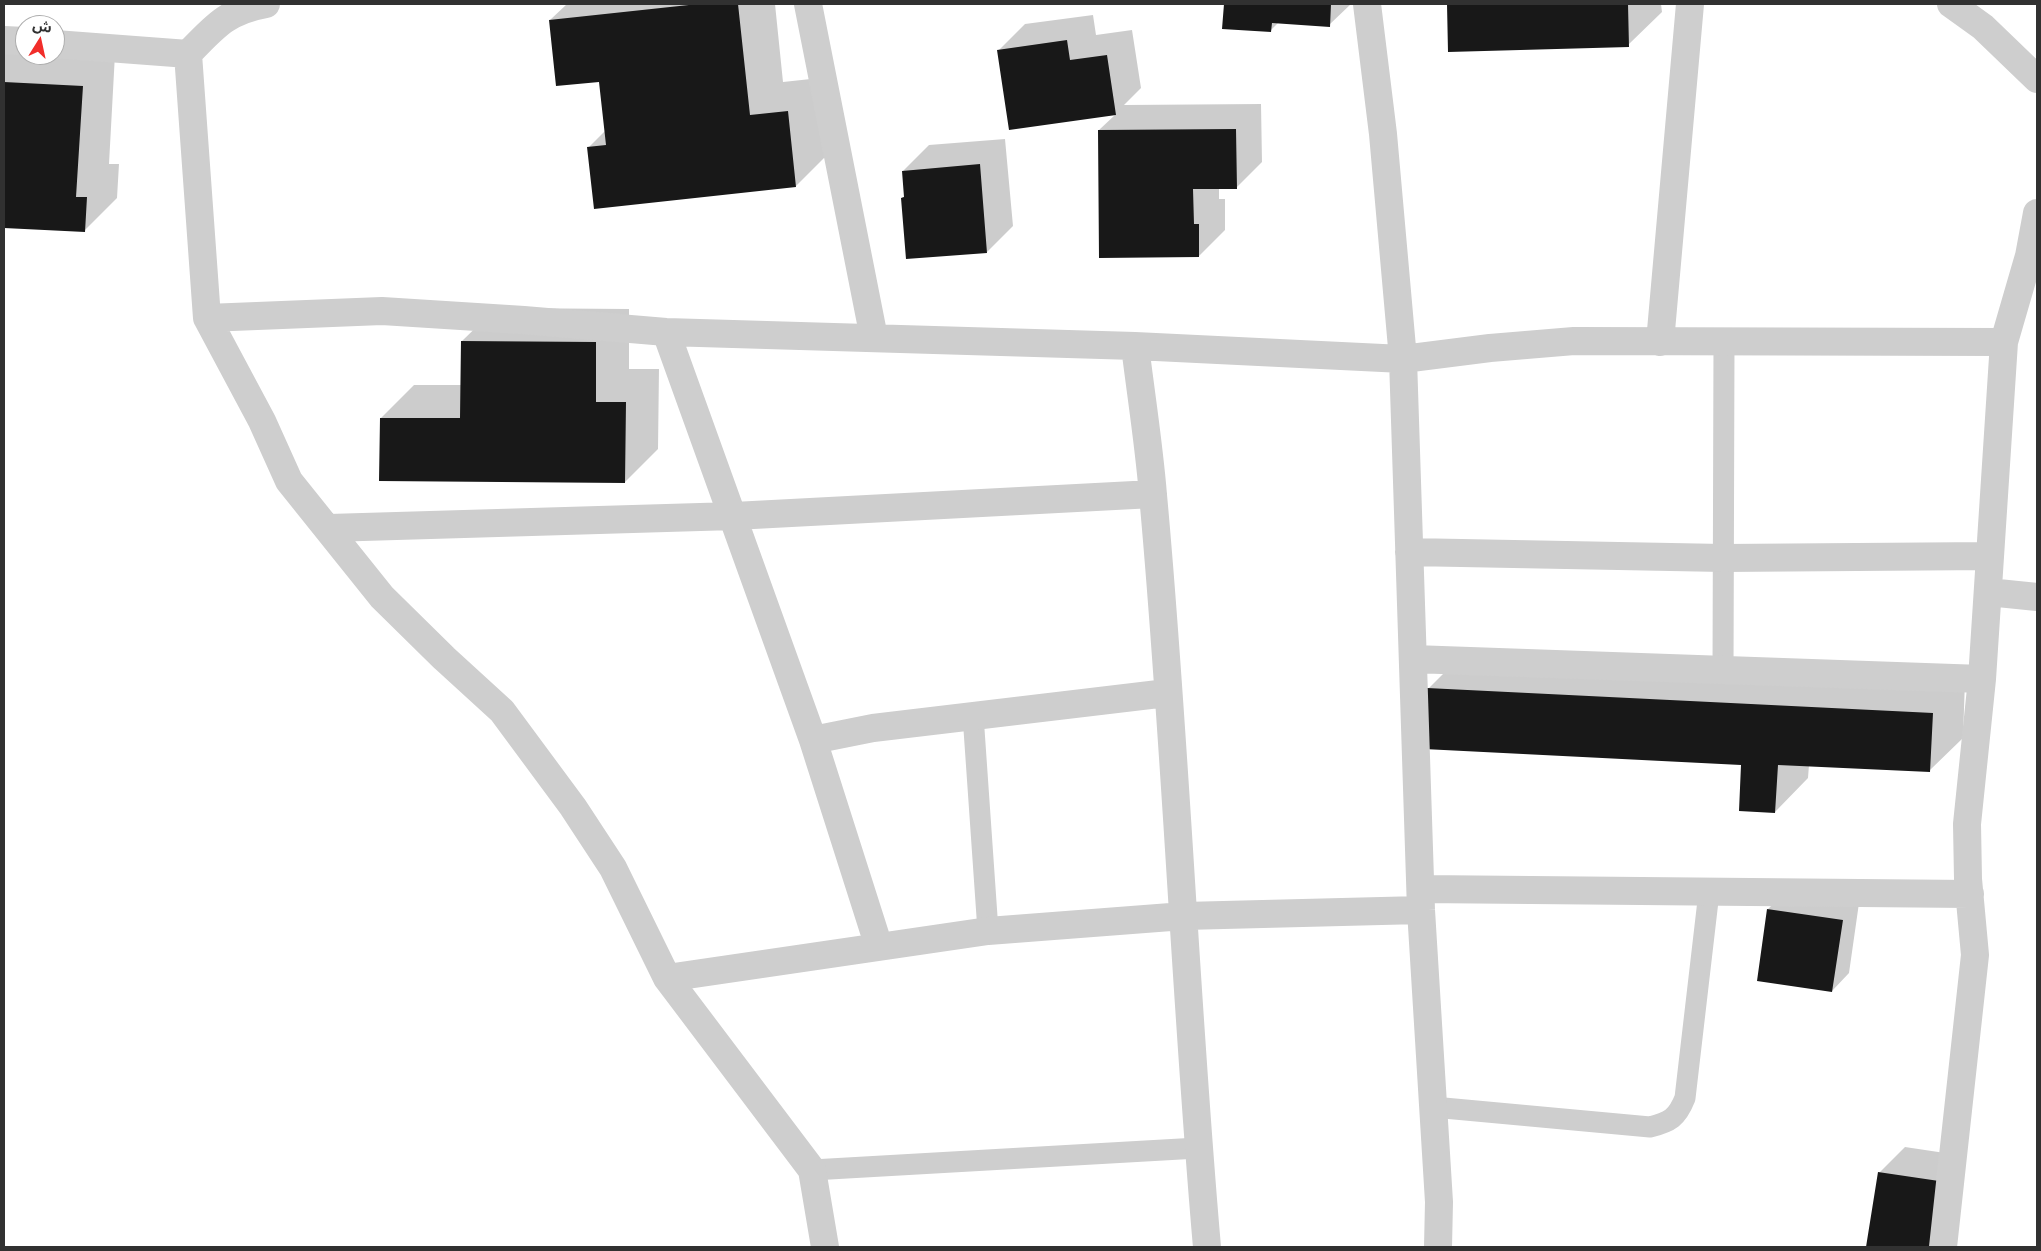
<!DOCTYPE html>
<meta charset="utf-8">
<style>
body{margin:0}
#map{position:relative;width:2041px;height:1251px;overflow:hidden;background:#fff;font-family:"PT Sans","Noto Sans Arabic",sans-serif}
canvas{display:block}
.frame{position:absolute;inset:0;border:5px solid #313131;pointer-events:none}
.north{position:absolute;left:15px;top:15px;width:50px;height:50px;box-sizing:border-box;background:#fff;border:1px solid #adadad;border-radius:50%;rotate:10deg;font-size:14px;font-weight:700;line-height:20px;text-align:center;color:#313131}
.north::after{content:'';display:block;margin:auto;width:18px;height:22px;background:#f12d2a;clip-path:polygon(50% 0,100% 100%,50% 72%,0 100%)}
</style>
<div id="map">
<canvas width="2041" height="1251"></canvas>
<div class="frame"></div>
<div class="north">ش</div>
</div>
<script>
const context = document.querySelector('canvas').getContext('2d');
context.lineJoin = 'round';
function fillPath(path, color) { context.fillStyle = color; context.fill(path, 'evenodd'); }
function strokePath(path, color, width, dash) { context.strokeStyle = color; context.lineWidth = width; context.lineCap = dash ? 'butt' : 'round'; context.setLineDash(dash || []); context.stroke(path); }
fillPath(new Path2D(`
 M 567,4 L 775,4 L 783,82 L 820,78 L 829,153 L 796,186 L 588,148 L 606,130 L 600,80 L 550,20 Z
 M 1225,4 L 1351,4 L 1329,25 L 1279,22 L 1271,30 L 1224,28 Z
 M 1448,4 L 1661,4 L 1662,12 L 1628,45 L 1449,51 Z
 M 1093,15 L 1096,35 L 1132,30 L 1141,88 L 1124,105 L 1261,104 L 1262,162 L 1236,188 L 1219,188 L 1219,199 L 1225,199 L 1225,230 L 1199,256 L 1099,130 L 1116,114 L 1011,129 L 999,50 L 1025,24 Z
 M 4,47 L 25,48 L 25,55 L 115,54 L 109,164 L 119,164 L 117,198 L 84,231 L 4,226 Z
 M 1005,139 L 1013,226 L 987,252 L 902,198 L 905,196 L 903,171 L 929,145 Z
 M 496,308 L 629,309 L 629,369 L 659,369 L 658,449 L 625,482 L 381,418 L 414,385 L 462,385 L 462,341 Z
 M 1461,656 L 1965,680 L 1963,738 L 1929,771 L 1809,765 L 1808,778 L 1775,812 L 1742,764 L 1428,689 Z
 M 1786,892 L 1859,903 L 1849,973 L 1832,991 L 1768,909 Z
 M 1905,1147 L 1965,1156 L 1951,1247 L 1867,1247 L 1879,1173 Z`), '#0003');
fillPath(new Path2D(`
 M 698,4 L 738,4 L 750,115 L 788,111 L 796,187 L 594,209 L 587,147 L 606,145 L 599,82 L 556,86 L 549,20 Z
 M 1224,4 L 1331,4 L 1330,27 L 1272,23 L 1271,32 L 1222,29 Z
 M 1447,4 L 1628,4 L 1629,47 L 1448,52 Z
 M 1067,40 L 1070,60 L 1107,55 L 1116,115 L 1009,130 L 997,50 Z
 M 4,82 L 83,86 L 76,197 L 87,197 L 85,232 L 4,228 Z
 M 1236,129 L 1237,189 L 1193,189 L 1194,224 L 1199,224 L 1199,257 L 1099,258 L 1098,130 Z
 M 980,164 L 987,253 L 906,259 L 901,198 L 904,197 L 902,171 Z
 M 461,341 L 596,342 L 596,402 L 626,402 L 625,483 L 379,481 L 380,418 L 460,418 Z
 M 1427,688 L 1933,713 L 1930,772 L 1778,765 L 1775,813 L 1739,811 L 1741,765 L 1424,749 Z
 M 1767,909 L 1843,920 L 1832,992 L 1757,981 Z
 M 1878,1172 L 1939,1181 L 1930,1247 L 1866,1247 Z`), '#181818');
strokePath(new Path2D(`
 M 1723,671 L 1724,342
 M 973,715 L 988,931
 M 1433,1107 L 1650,1127 C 1670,1122 1677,1118 1685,1098 L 1709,892
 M 812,1170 L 1198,1148`), '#cecece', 21);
strokePath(new Path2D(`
 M 266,4 C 227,11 215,26 188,54 L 207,318 L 262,421 L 289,481 L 382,597 L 444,658 L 502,711 L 573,807 L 613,868 L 667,978 L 812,1170 L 825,1247
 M 808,4 L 874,338
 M 1367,4 L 1383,134 L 1403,359 L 1421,910 L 1439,1202 L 1438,1247
 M 1951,4 L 1983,27 L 2037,79
 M 4,40 L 25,41
 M 55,44 L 188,54
 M 207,318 L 382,311 L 524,320 L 666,332 L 1135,346 L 1403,359 L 1490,348 L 1574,341 L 2004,342
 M 666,332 L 813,740 L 879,947
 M 1660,342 L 1690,4
 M 1135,346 C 1141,395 1149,445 1153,495 C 1176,745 1185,997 1207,1247
 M 329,528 L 734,516 L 1153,494
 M 1409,552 L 1723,558 L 1990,556
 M 1988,592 L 2037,597
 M 1413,659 L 1982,679
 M 813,740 L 873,728 L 1167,693
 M 1421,889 L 1970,894
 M 667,978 L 988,931 L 1184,916 L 1421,910
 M 1943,1247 L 1975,955 L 1968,879 L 1967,824 L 1982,679 L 2004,342 L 2029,256 L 2037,213`), '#cecece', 28);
</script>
